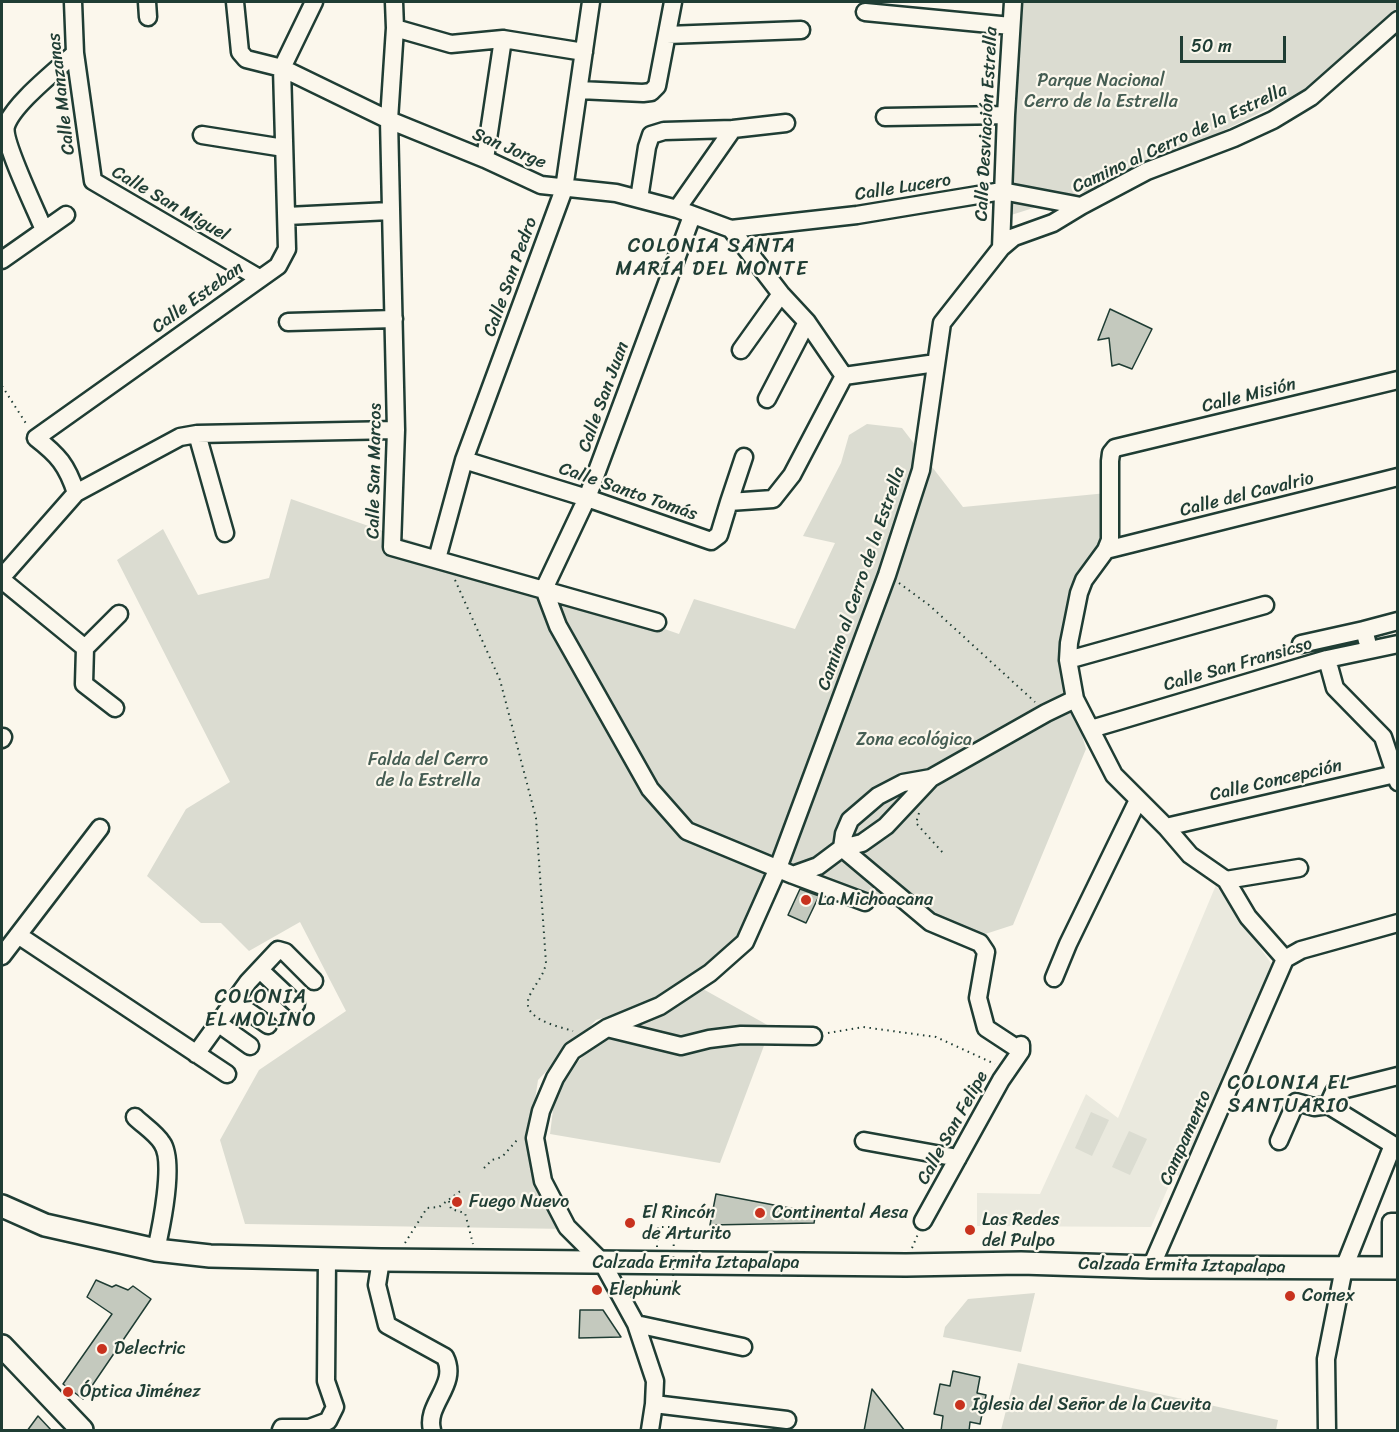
<!DOCTYPE html>
<meta charset="utf-8">
<style>
body{margin:0}
#map{position:relative;width:1399px;height:1432px;overflow:hidden;background:#fbf7ec;font-family:Sriracha,sans-serif}
canvas{display:block}
.frame{position:absolute;inset:0;border:3px solid #1f3d34;pointer-events:none}
.scale{position:absolute;left:1180px;top:36px;width:106px;height:27px;box-sizing:border-box;border:3px solid #1f3d34;border-top:0;padding-left:8px;font-size:18px;line-height:21px;white-space:nowrap;color:#1f3d34;-webkit-text-stroke:4px #fbf7ec;paint-order:stroke}
</style>
<div id="map">
<canvas width="1399" height="1432"></canvas>
<div class="frame"></div>
<div class="scale">50 m</div>
</div>
<script>
const context = document.querySelector('canvas').getContext('2d');
context.lineJoin = 'round';
function fillPath(path, color) { context.fillStyle = color; context.fill(path, 'evenodd'); }
function strokePath(path, color, width, dash) { context.strokeStyle = color; context.lineWidth = width; context.lineCap = dash ? 'butt' : 'round'; context.setLineDash(dash || []); context.stroke(path); }
function write(font, color, halo, rows, align = 'center') {
  context.font = font + ' Sriracha,sans-serif'; context.lineWidth = 4.5; context.setLineDash([]); context.textBaseline = 'middle'; context.strokeStyle = halo; context.fillStyle = color; for (const [text, x, y, turn = 0] of rows) {
    context.save(); context.translate(x, y); context.rotate((+turn || 0) * Math.PI / 180); context.textAlign = isNaN(turn) ? turn : align; if (halo) context.strokeText(text, 0, 0); context.fillText(text, 0, 0); context.restore();
  }
}
fillPath(new Path2D(`
 M 1216,885 L 1275,969 L 1184,1178 L 1174,1174 L 1151,1227 L 977,1226 L 977,1193 L 1040,1194 L 1086,1094 L 1118,1118 Z`), '#eae9de');
fillPath(new Path2D(`
 M 1015,2 L 1397,2 L 1397,20 L 1312,87 L 1125,179 L 1008,216 Z
 M 867,424 L 902,428 L 963,507 L 1107,493 L 1105,537 L 1059,657 L 1086,749 L 1013,925 L 976,937 L 776,864 L 748,934 L 662,1000 L 596,1020 L 538,1080 L 529,1140 L 568,1229 L 245,1224 L 220,1140 L 259,1070 L 346,1011 L 300,922 L 249,951 L 221,923 L 201,923 L 147,876 L 186,809 L 230,782 L 117,560 L 163,529 L 198,595 L 269,578 L 291,499 L 679,634 L 694,599 L 795,629 L 835,543 L 803,536 L 841,463 L 849,435 Z
 M 703,989 L 771,1027 L 720,1163 L 550,1134 L 554,1102 L 567,1073 L 599,1040 L 644,1020 Z
 M 1091,1112 L 1109,1120 L 1092,1156 L 1075,1148 Z
 M 1129,1131 L 1147,1139 L 1130,1175 L 1112,1167 Z
 M 1035,1293 L 1021,1352 L 943,1337 L 945,1327 L 968,1299 Z
 M 1018,1363 L 1278,1420 L 1276,1430 L 1001,1430 Z`), '#dbdcd1');
const building = new Path2D(`
 M 1110,309 L 1152,329 L 1132,369 L 1119,364 L 1112,366 L 1109,338 L 1098,340 Z
 M 800,889 L 819,896 L 806,923 L 788,915 Z
 M 716,1194 L 816,1213 L 814,1223 L 710,1225 Z
 M 96,1280 L 112,1287 L 116,1285 L 128,1290 L 133,1286 L 151,1299 L 83,1399 L 63,1384 L 112,1314 L 87,1297 Z
 M 580,1310 L 603,1310 L 621,1337 L 579,1338 Z
 M 953,1371 L 980,1377 L 977,1393 L 986,1395 L 980,1424 L 970,1422 L 969,1431 L 941,1431 L 943,1416 L 934,1414 L 940,1384 L 950,1386 Z
 M 872,1389 L 905,1431 L 864,1431 Z
 M 38,1416 L 52,1431 L 27,1431 Z`);
fillPath(building, '#c4c9be');
strokePath(building, '#1f3d34', 1.5);
const minor = new Path2D(`
 M 73,2 L 75,53 L 93,181 L 259,278
 M 147,2 L 148,17
 M 235,2 L 240,52 L 246,59 L 282,68 L 389,120 L 485,159 L 541,185 L 616,193 L 677,209 L 731,229 L 857,215 L 1002,191 L 1081,206
 M 394,2 L 395,28 L 389,120 L 396,430 L 392,547 L 657,622
 M 865,12 L 1011,26
 M 395,28 L 451,44 L 503,39 L 584,52
 M 667,35 L 801,30
 M 579,90 L 643,93 L 651,92 L 657,86 L 673,2
 M 885,117 L 1006,115
 M 202,135 L 284,148
 M 485,159 L 503,39
 M 639,199 L 647,147 L 651,135 L 664,131 L 733,129 L 786,123
 M 677,209 L 733,129
 M 287,216 L 390,211
 M 692,216 L 587,498 L 544,589 L 558,626 L 650,789 L 687,831 L 793,875 L 865,902
 M 731,229 L 781,294 L 807,322 L 844,376
 M 44,230 C 37,212 2,141 6,126 C 13,104 57,70 75,53
 M 1001,248 L 1006,115 L 1013,2
 M 2,260 L 66,215
 M 288,322 L 394,319
 M 741,350 L 781,294
 M 767,399 L 807,322
 M 197,434 L 225,533
 M 464,460 L 587,498 L 711,541 L 719,535 L 729,502 L 773,499 L 792,475 L 844,376 L 936,363
 M 76,493 C 67,465 58,455 36,438 L 278,266 L 287,249 L 282,68 L 314,2
 M 729,502 L 744,457
 M 1106,550 L 1398,477
 M 437,559 L 464,460 L 564,189 L 591,2
 M 2,577 L 76,493 L 180,437 L 197,434 L 396,430
 M 2,580 L 85,648 L 84,684 L 115,708
 M 1367,641 L 1364,630 L 1398,621
 M 1301,644 L 1364,630
 M 85,648 L 119,614
 M 1327,659 L 1335,688 L 1383,737 L 1398,782
 M 1068,660 L 1265,605
 M 1091,729 L 1327,659 L 1398,644
 M 2,739 L 3,737
 M 1166,827 L 1395,774
 M 842,848 L 930,922 L 980,943 L 986,952 L 978,998 L 986,1028 L 1021,1051
 M 842,848 L 862,843 L 886,826 L 931,778
 M 793,875 L 818,866 L 842,848 L 844,834 L 850,820 L 878,796 L 903,783 L 931,778 L 1046,713 L 1075,699
 M 1226,880 L 1299,868
 M 18,935 L 227,1074
 M 2,956 L 100,828
 M 1285,959 L 1248,917 L 1226,880 L 1190,855 L 1166,827 L 1114,775 L 1075,699 L 1068,660 L 1069,643 L 1079,593 L 1084,580 L 1106,550 L 1110,540 L 1110,461 L 1111,453 L 1115,448 L 1398,380
 M 1285,959 L 1301,950 L 1398,923
 M 260,970 L 296,1004
 M 1054,978 L 1068,944 L 1138,800
 M 235,1002 L 268,1025
 M 219,1024 L 250,1046
 M 607,1028 L 681,1046 L 709,1039 L 741,1035 L 813,1036
 M 196,1054 L 248,982 L 278,950 L 285,952 L 314,981
 M 1328,1105 L 1334,1092 L 1398,1076
 M 135,1117 C 143,1125 156,1133 162,1143 C 175,1161 161,1228 156,1250
 M 864,1141 L 958,1158
 M 1279,1141 L 1296,1102 L 1314,1107 L 1328,1105 L 1393,1145 L 1344,1268 L 1326,1359 L 1327,1430
 M 923,1221 L 1001,1080 L 1021,1051 L 1021,1045
 M 381,1260 L 377,1285 L 387,1325 L 445,1357 C 459,1385 425,1404 432,1430
 M 1151,1267 L 1285,959
 M 1391,1268 L 1391,1222 L 1398,1222
 M 636,1324 L 743,1347
 M 654,1404 L 787,1420
 M 281,1430 L 282,1428 L 309,1428 L 328,1421 L 335,1407 L 326,1381 L 327,1259
 M 650,1430 L 654,1404 L 655,1381 L 636,1324 L 602,1262 L 567,1227 L 543,1181 L 535,1138 L 541,1111 L 555,1078 L 572,1051 L 607,1028 L 660,1006 L 710,973 L 745,942 L 778,868 L 887,575 L 921,470 L 942,323 L 1001,248 L 1014,237 L 1053,223 L 1081,206 L 1147,171 L 1234,138 L 1273,120 L 1311,97 L 1398,20`);
const major = new Path2D(`
 M 2,1206 L 45,1225 L 156,1250 L 210,1256 L 381,1260 L 906,1265 L 1021,1263 L 1151,1267 L 1398,1268
 M 2,1346 L 82,1430`);
strokePath(minor, '#1f3d34', 21);
strokePath(major, '#1f3d34', 26);
strokePath(new Path2D(`
 M 2,386 L 27,425
 M 455,580 L 500,680 L 536,818 L 546,963 C 544,975 536,983 531,993 C 516,1018 557,1026 573,1031
 M 899,583 L 929,605 L 1035,702
 M 919,813 L 916,823 L 944,854
 M 828,1033 L 863,1027 L 936,1037 L 995,1064
 M 484,1168 L 492,1160 L 502,1157 L 518,1139 L 520,1139
 M 449,1201 L 451,1209 L 465,1213 L 473,1244
 M 405,1243 L 427,1208 L 439,1207 L 463,1189
 M 657,1247 L 658,1227 L 674,1227
 M 912,1248 L 918,1234
 M 657,1279 L 657,1288 L 673,1288`), '#1f3d34', 2, [1.5, 4.5]);
strokePath(minor, '#fbf7ec', 16);
strokePath(major, '#fbf7ec', 21);
strokePath(new Path2D(`
 M 673,1288 L 674,1227`), '#1f3d34', 2, [1.5, 4.5]);
for (const [x, y, r, color] of [
 [806,900,6,"#c8321e"],
 [457,1202,6,"#c8321e"],
 [760,1213,6,"#c8321e"],
 [630,1223,6,"#c8321e"],
 [970,1230,6,"#c8321e"],
 [597,1290,6,"#c8321e"],
 [1290,1296,6,"#c8321e"],
 [102,1349,6,"#c8321e"],
 [68,1392,6,"#c8321e"],
 [960,1405,6,"#c8321e"]
]) { const dot = new Path2D(); dot.arc(x, y, r, 0, 2 * Math.PI); context.fillStyle = color; context.fill(dot); strokePath(dot, '#fbf7ec', 2); }
write('18px', '#455d53', '#fbf7ec', [
 ["Parque Nacional",1101,81],
 ["Cerro de la Estrella",1101,102],
 ["Zona ecológica",914,740],
 ["Falda del Cerro",428,760],
 ["de la Estrella",428,781]
]);
write('18px', '#1f3d34', '#fbf7ec', [
 ["Calle Manzanas",62,94,-97],
 ["Calle Desviación Estrella",987,124,-87],
 ["Camino al Cerro de la Estrella",1180,139,-25],
 ["San Jorge",509,149,23],
 ["Calle Lucero",903,188,-9],
 ["Calle San Miguel",170,204,30],
 ["Calle San Pedro",511,277,-70],
 ["Calle Esteban",198,298,-36],
 ["Calle Misión",1249,396,-14],
 ["Calle San Juan",604,397,-70],
 ["Calle San Marcos",375,471,-89],
 ["Calle Santo Tomás",628,492,19],
 ["Calle del Cavalrio",1247,495,-14],
 ["Camino al Cerro de la Estrella",862,579,-71],
 ["Calle San Fransicso",1238,665,-16],
 ["Calle Concepción",1276,781,-13],
 ["Calle San Felipe",953,1128,-61],
 ["Campamento",1186,1138,-66],
 ["Calzada Ermita Iztapalapa",696,1263],
 ["Calzada Ermita Iztapalapa",1182,1266,1]
]);
write('18px', '#1f3d34', '#fbf7ec', [
 ["La Michoacana",818,900],
 ["Fuego Nuevo",469,1202],
 ["El Rincón",642,1213],
 ["de Arturito",642,1234],
 ["Continental Aesa",772,1213],
 ["Las Redes",982,1220],
 ["del Pulpo",982,1241],
 ["Elephunk",609,1290],
 ["Comex",1302,1296],
 ["Delectric",114,1349],
 ["Óptica Jiménez",80,1392],
 ["Iglesia del Señor de la Cuevita",972,1405]
], 'left');
context.letterSpacing = '1.5px';
write('20px', '#1f3d34', '#fbf7ec', [
 ["COLONIA SANTA",712,247],
 ["MARÍA DEL MONTE",712,270],
 ["COLONIA",261,998],
 ["EL MOLINO",261,1021],
 ["COLONIA EL",1289,1084],
 ["SANTUARIO",1289,1107]
]);
context.letterSpacing = '0px';
</script>
